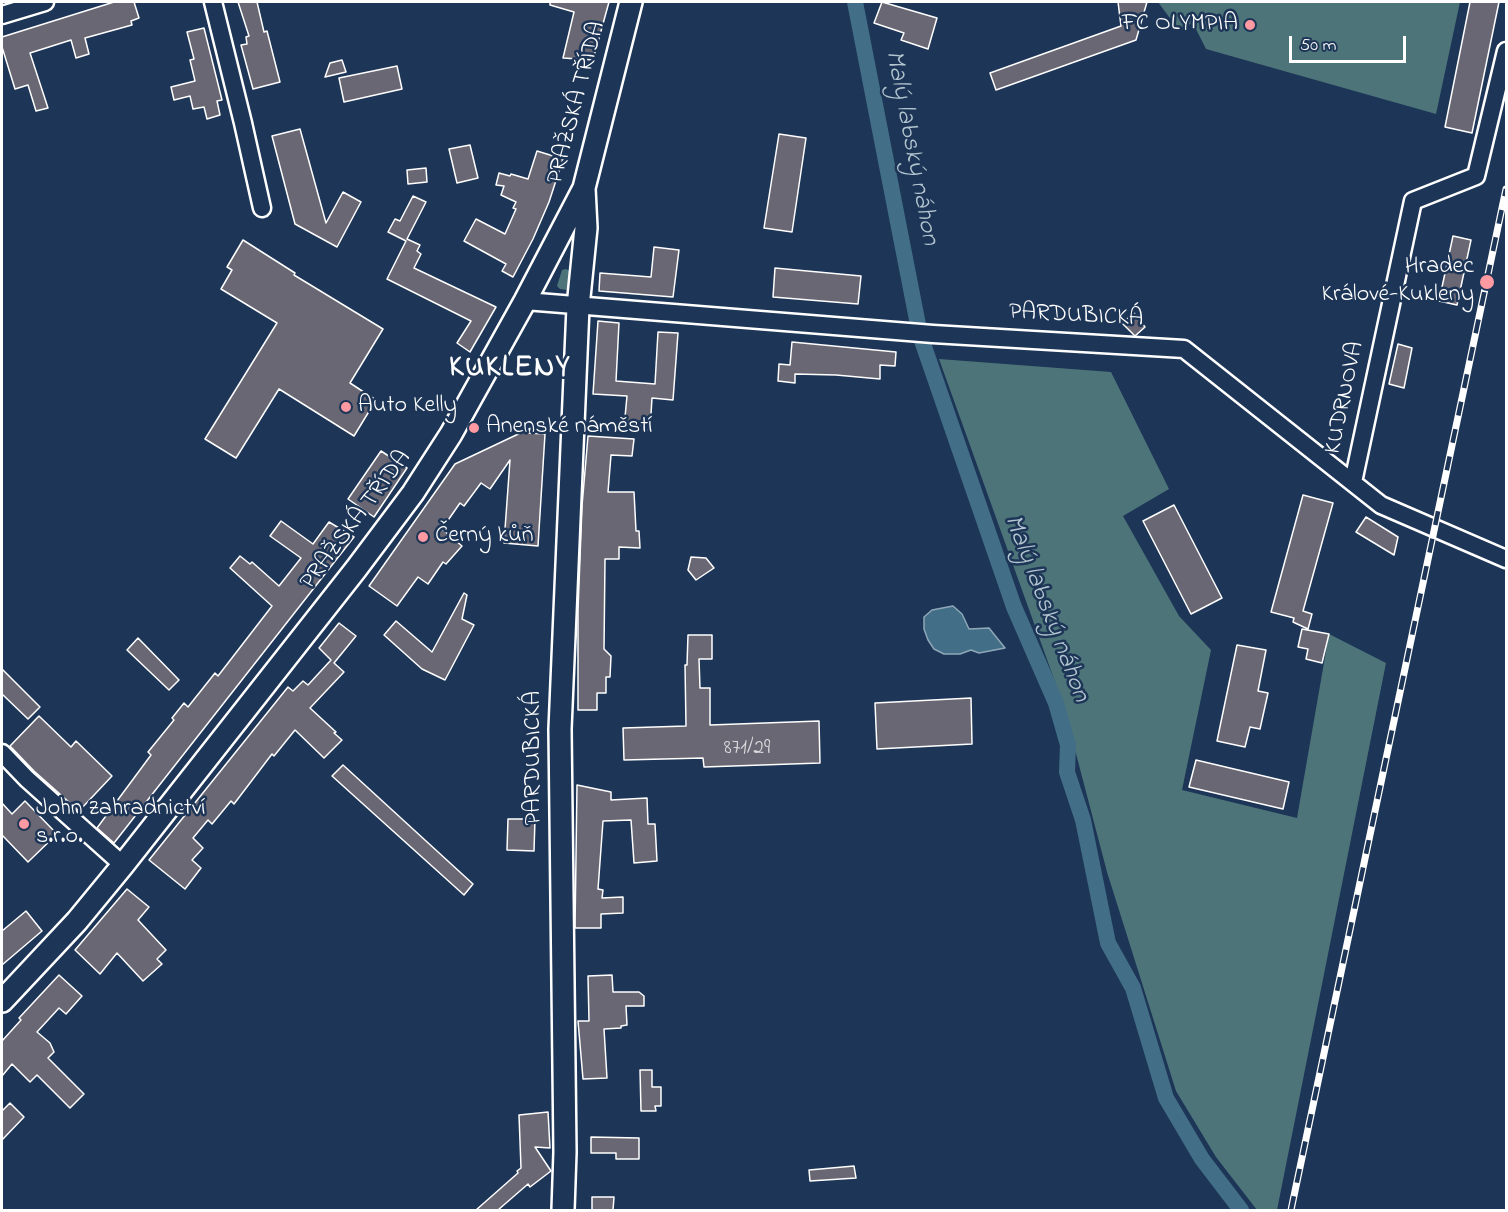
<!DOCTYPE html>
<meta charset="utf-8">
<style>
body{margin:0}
#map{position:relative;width:1508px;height:1212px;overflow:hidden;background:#1d3557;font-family:"Indie Flower",sans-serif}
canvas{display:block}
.frame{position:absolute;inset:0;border:3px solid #fff;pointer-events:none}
.scale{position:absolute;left:1289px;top:36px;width:117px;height:27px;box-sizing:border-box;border:3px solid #fff;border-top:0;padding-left:8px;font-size:18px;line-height:21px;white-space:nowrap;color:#fff;-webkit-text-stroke:4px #1d3557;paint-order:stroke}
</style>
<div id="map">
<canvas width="1508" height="1212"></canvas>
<div class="frame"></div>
<div class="scale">50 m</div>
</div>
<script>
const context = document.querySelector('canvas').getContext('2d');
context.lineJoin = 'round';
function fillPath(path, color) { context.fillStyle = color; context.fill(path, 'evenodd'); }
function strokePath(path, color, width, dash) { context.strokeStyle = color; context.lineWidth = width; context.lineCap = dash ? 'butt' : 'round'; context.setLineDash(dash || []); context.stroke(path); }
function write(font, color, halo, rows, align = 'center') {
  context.font = font + ' "Indie Flower",sans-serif'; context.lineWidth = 5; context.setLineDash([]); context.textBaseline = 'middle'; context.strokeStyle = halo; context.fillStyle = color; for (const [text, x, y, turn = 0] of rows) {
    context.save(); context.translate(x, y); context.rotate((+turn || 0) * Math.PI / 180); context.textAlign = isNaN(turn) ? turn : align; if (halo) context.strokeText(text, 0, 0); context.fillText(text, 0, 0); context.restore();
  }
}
fillPath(new Path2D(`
 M 1158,2 L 1460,2 L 1436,114 L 1206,49 L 1193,23 L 1178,29 Z
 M 566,269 L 572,272 L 570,288 L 567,290 L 560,289 L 557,286 L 562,270 Z
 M 939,359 L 1111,372 L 1169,489 L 1123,516 L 1179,616 L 1211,650 L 1182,790 L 1297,818 L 1329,634 L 1386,663 L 1277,1210 L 1257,1210 L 1216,1157 L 1176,1091 L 1107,872 L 1063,704 Z`), '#4d7579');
const water = new Path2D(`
 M 953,606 L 962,614 L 969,629 L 989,628 L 1005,648 L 979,653 L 971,650 L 960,654 L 944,654 L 934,649 L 928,640 L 924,629 L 924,617 L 932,610 Z`);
fillPath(water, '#426e87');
strokePath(water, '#8ea8b7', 1.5);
strokePath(new Path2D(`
 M 855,2 L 920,335 L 1014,607 L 1056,703 L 1068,745 L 1067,772 L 1083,820 L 1108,943 L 1133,988 L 1166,1098 L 1202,1159 L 1241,1210`), '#426e87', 16);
const building = new Path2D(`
 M 114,2 L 134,2 L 139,18 L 131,21 L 132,25 L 85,38 L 89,54 L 76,58 L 71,40 L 30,53 L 48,108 L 36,111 L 28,85 L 15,89 L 2,47 L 2,37 Z
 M 238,2 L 257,2 L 264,32 L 267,31 L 280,82 L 253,89 L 241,45 L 247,44 L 246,37 L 249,36 Z
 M 550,2 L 609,2 L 593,60 L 563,58 L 574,12 L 550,5 Z
 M 882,2 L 937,18 L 928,49 L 901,40 L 904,33 L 874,23 Z
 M 1118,2 L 1147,2 L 1136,40 L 996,90 L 990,73 L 1121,26 Z
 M 1470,2 L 1499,2 L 1472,133 L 1445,127 Z
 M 204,28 L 222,100 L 217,101 L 220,115 L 207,119 L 204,107 L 193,109 L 190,96 L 174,100 L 171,87 L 195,81 L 190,60 L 194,59 L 187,32 Z
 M 342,60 L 346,72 L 325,77 L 330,63 Z
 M 397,66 L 402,89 L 344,102 L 339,78 Z
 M 300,129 L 326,223 L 343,192 L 361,202 L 337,247 L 295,224 L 272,136 Z
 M 779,134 L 806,138 L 792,232 L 764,228 Z
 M 470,145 L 478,178 L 457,183 L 449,149 Z
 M 537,151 L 563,159 L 549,202 L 533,239 L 513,277 L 502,271 L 506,264 L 464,241 L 476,219 L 505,234 L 516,209 L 513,208 L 516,202 L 501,195 L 504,186 L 496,185 L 499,173 L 510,176 L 511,174 L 528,179 Z
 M 426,168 L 427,182 L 408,184 L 407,170 Z
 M 413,196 L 426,202 L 407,239 L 420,245 L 417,251 L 421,254 L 414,268 L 496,307 L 470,352 L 457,343 L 471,321 L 387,279 L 406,241 L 388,232 L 395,219 L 400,221 Z
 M 1453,236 L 1471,240 L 1457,305 L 1439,301 Z
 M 243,240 L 295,273 L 294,275 L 383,329 L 350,383 L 376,400 L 354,436 L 279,389 L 236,458 L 205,439 L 277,323 L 221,289 L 232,270 L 227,267 Z
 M 654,247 L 679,250 L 673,297 L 599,291 L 600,273 L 651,277 Z
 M 775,268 L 861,276 L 858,304 L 773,297 Z
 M 1134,313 L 1145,327 L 1135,336 L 1122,323 Z
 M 598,321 L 619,323 L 616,381 L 655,384 L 658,332 L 678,333 L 673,400 L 652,398 L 650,430 L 624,428 L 627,396 L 593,394 Z
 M 792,342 L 896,352 L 895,366 L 880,365 L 880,379 L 836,375 L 795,374 L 795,383 L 778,381 L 779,364 L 790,365 Z
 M 1398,344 L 1412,348 L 1404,388 L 1389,384 Z
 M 531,428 L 528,433 L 545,434 L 538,546 L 504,543 L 510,460 L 490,489 L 481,483 L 464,506 L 460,503 L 442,529 L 462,546 L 446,564 L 443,562 L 428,584 L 418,577 L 397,606 L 369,586 L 455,464 Z
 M 588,436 L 634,439 L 632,456 L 611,455 L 608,492 L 634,492 L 636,531 L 639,531 L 640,548 L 619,547 L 619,559 L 605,559 L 604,649 L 611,656 L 610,677 L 606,677 L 606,693 L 597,693 L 597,710 L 578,710 L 578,610 L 582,506 Z
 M 381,451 L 407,468 L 374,517 L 348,499 Z
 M 1303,495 L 1333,503 L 1303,611 L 1312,614 L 1308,629 L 1293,622 L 1294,618 L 1271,612 Z
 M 1174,505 L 1222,598 L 1191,614 L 1143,521 Z
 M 1366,517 L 1398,537 L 1394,555 L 1356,532 Z
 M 281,521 L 313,544 L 329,522 L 354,537 L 114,843 L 97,828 L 151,755 L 148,752 L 174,720 L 172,718 L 184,703 L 188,707 L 215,673 L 218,676 L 272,606 L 230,568 L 240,556 L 250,564 L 252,562 L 279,586 L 301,558 L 270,536 Z
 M 691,557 L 706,558 L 714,568 L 696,580 L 688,570 Z
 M 464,593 L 467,595 L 462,619 L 474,625 L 445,680 L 422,669 L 384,635 L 396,621 L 432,652 Z
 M 339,623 L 356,636 L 334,663 L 344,672 L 310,708 L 336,732 L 334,733 L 342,740 L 324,758 L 295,730 L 274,756 L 272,754 L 234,804 L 231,801 L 212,824 L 208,820 L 193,838 L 203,848 L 192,860 L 201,868 L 185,889 L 149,860 L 288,687 L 293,691 L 303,681 L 308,685 L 331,660 L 319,648 Z
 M 1302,629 L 1329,634 L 1322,663 L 1306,659 L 1308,649 L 1298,647 Z
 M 688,635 L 712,635 L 712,659 L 699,659 L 700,688 L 710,688 L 710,725 L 819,721 L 820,763 L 704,767 L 703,758 L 624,760 L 623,728 L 686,726 L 685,665 L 687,665 Z
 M 138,638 L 179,680 L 169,690 L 127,650 Z
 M 1237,645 L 1266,650 L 1258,691 L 1268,693 L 1260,729 L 1250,727 L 1245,747 L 1217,741 Z
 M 2,669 L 40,707 L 28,719 L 2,694 Z
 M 971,698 L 972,744 L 877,749 L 875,703 Z
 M 39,716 L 71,747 L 76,741 L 112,776 L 79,811 L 34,771 L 10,746 Z
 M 1196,760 L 1289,782 L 1283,809 L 1189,787 Z
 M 343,765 L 473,884 L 464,895 L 332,776 Z
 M 577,785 L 611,792 L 611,800 L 647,798 L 648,824 L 655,824 L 657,861 L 634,863 L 631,820 L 603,821 L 598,889 L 603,890 L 602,898 L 623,897 L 623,913 L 601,914 L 601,928 L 575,928 Z
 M 25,801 L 57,834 L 28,862 L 2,835 L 2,803 L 12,814 Z
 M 508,819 L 535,819 L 534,851 L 507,850 Z
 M 127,889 L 149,907 L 138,920 L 166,950 L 157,959 L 162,964 L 143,981 L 117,953 L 100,974 L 75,950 Z
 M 26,911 L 42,931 L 2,965 L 2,931 Z
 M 59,975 L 82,996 L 66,1014 L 59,1008 L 37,1032 L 50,1043 L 54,1052 L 48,1058 L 84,1094 L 70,1108 L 37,1075 L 30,1082 L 12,1064 L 2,1076 L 2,1041 L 21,1020 L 19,1018 Z
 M 612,975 L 613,992 L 639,992 L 644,996 L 644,1006 L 626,1006 L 627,1025 L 621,1026 L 621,1028 L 604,1029 L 607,1078 L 583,1079 L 578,1021 L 589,1021 L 588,976 Z
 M 640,1070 L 652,1070 L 652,1087 L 661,1087 L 661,1106 L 655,1106 L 656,1111 L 641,1111 Z
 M 10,1103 L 24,1117 L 2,1140 L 2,1111 Z
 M 548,1112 L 550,1148 L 535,1147 L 551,1171 L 530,1187 L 528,1184 L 498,1210 L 476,1210 L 518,1173 L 517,1171 L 521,1168 L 519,1115 Z
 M 591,1137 L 639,1138 L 639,1159 L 616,1159 L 616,1153 L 591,1153 Z
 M 854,1166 L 856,1178 L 810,1181 L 809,1170 Z
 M 592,1197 L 614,1197 L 613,1210 L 592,1210 Z`);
fillPath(building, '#696773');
strokePath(building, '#fff', 1.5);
const minor = new Path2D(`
 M 213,2 L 243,123 L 262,208
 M 2,15 L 45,2
 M 525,301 L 933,334 L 1184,349 L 1381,505 L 1506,559
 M 1353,482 L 1413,201 L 1476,176 L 1506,51
 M 2,753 L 27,779 L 123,865`);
const tertiary = new Path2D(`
 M 2,1001 L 77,921 L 123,865 L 356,569 L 413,493 L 451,434 L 525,301 L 584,188 L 631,2
 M 563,1210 L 565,1152 L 560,729 L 578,307 L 586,228 L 584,188`);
strokePath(minor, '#fff', 21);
strokePath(tertiary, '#fff', 26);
strokePath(minor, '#1d3557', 16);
strokePath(tertiary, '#1d3557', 21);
const rail = new Path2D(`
 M 1291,1210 L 1506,189`);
strokePath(rail, '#fff', 7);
strokePath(rail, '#1d3557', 4.5, [14]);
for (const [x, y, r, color] of [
 [1250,25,6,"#ff9aa2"],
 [1487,282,8,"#ff9aa2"],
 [346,407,6,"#ff9aa2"],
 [474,428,6,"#ff9aa2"],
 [423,537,6,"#ff9aa2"],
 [24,824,6,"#ff9aa2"]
]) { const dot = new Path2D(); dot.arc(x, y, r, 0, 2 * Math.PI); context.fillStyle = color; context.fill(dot); strokePath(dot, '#1d3557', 2); }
write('21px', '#dad9dc', null, [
 ["871/29",747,750]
]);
write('24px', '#fff', '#1d3557', [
 ["FC OLYMPIA",1238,25,"right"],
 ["Hradec",1474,268,"right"],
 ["Králové-Kukleny",1474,296,"right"],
 ["Auto Kelly",358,407],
 ["Anenské náměstí",486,428],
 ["Černý kůň",435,537],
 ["John zahradnictví",36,810],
 ["s.r.o.",36,838]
], 'left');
write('24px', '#fff', '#1d3557', [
 ["PRAŽSKÁ TŘÍDA",578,103,-75],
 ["PARDUBICKÁ",1076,317,3],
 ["KUDRNOVA",1346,398,-78],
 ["PRAŽSKÁ TŘÍDA",357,521,-53],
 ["PARDUBICKÁ",535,758,-90]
]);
write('italic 26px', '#b3c5cf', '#1d3557', [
 ["Malý labský náhon",910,148,79],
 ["Malý labský náhon",1045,609,69]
]);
context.letterSpacing = '1.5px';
write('bold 30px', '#fff', '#1d3557', [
 ["KUKLENY",510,370]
]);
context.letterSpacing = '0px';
</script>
